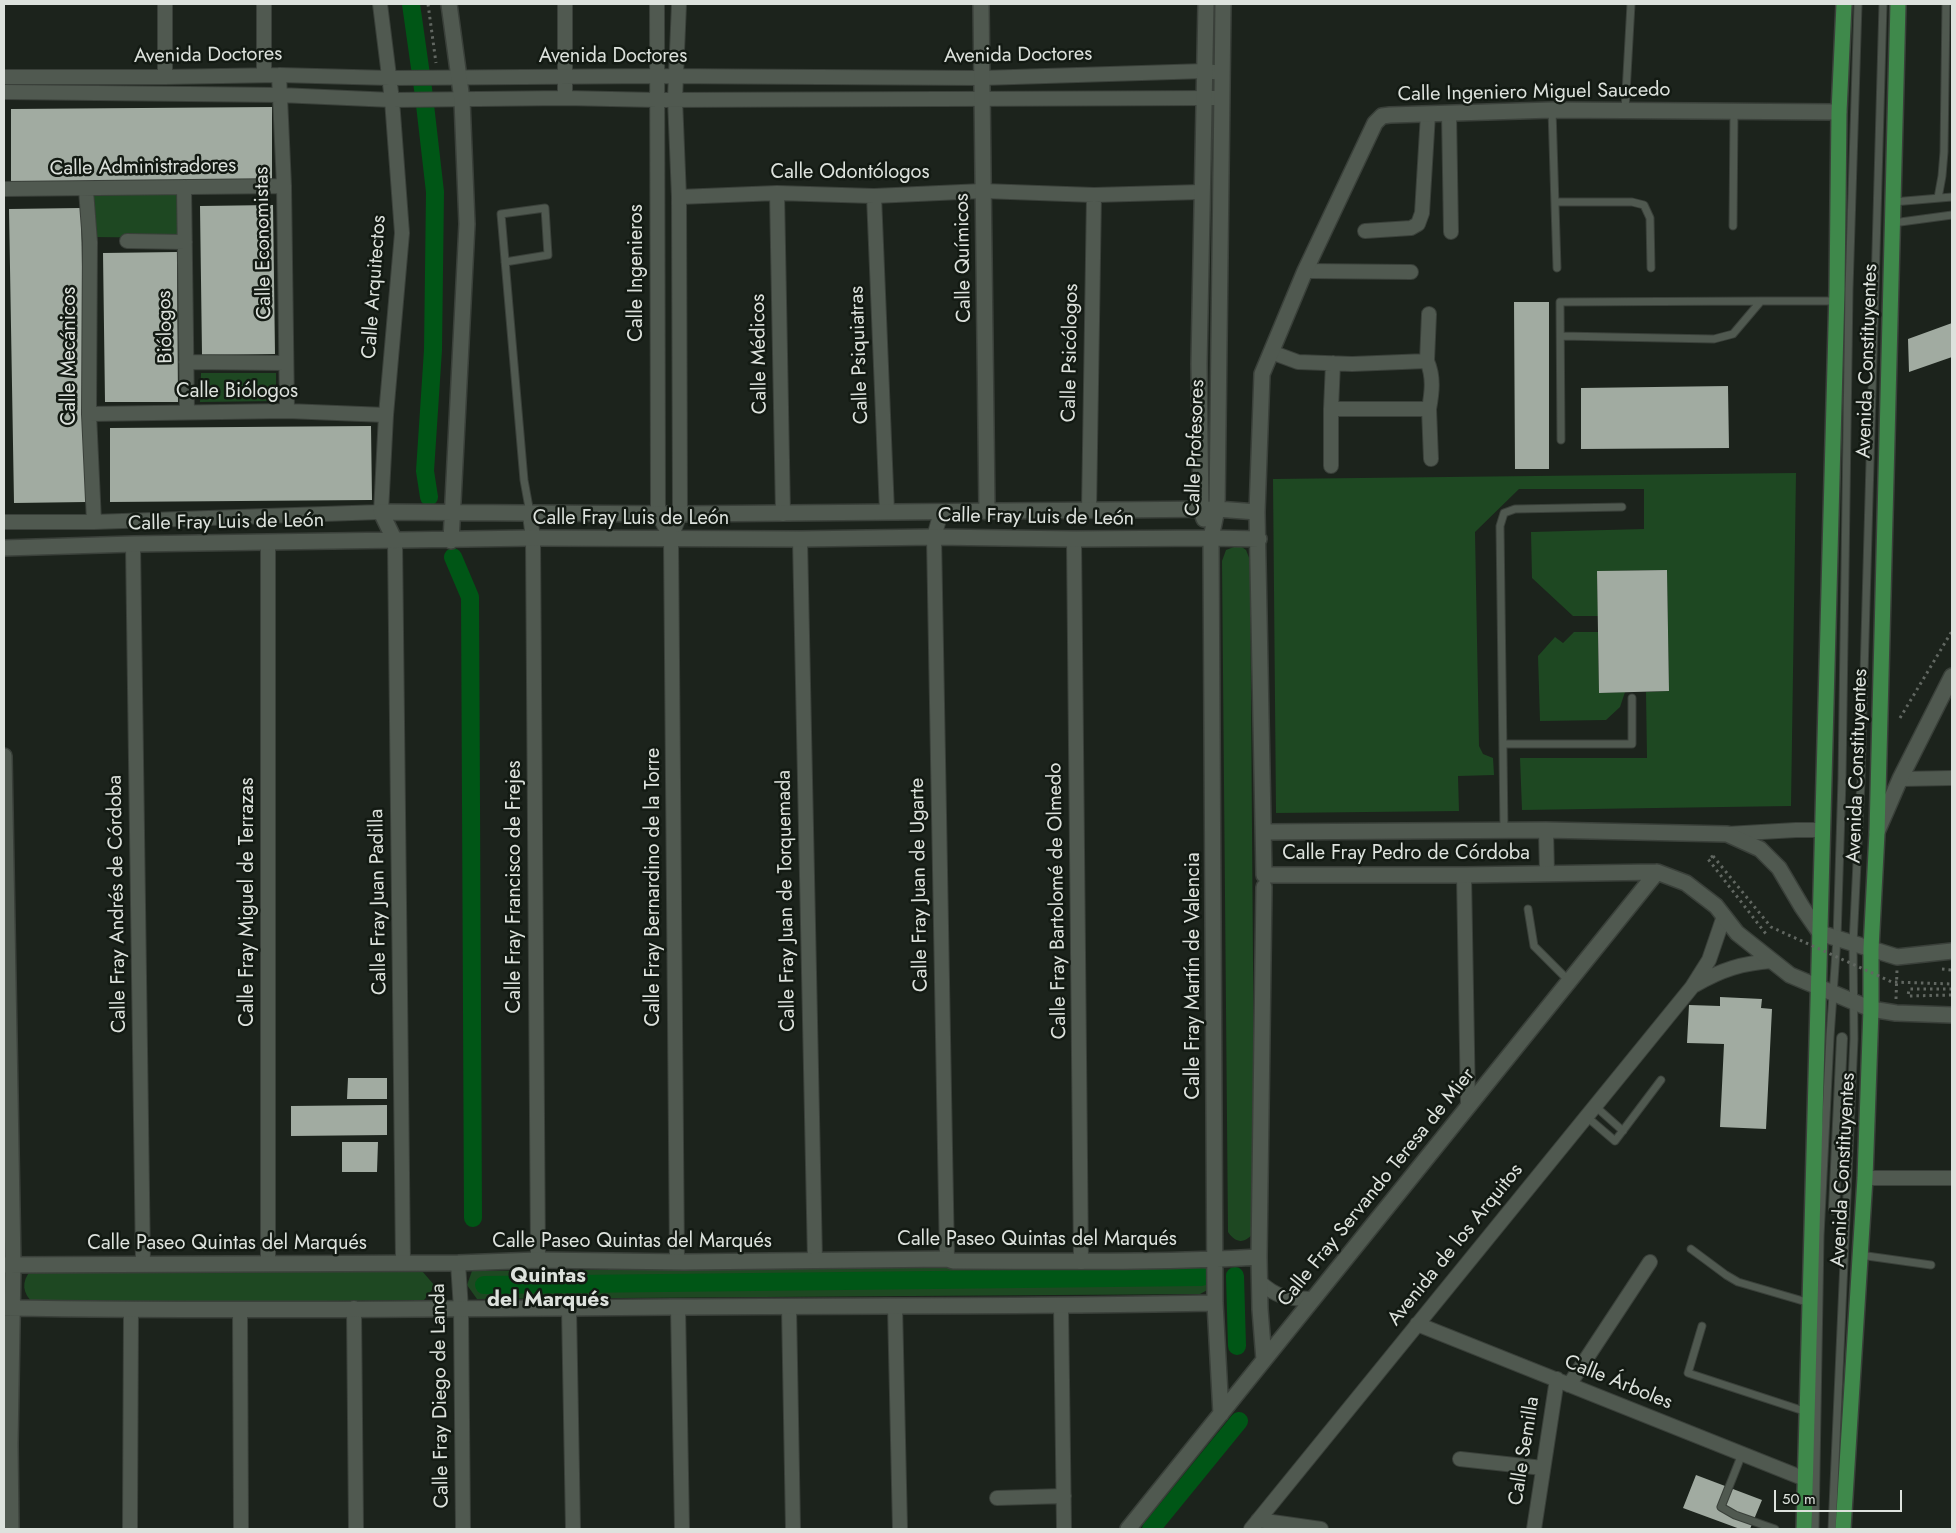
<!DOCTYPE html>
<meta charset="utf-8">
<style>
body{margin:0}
#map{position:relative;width:1956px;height:1533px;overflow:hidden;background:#1c231c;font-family:Jost,sans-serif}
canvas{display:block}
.frame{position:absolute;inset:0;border:5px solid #dde2dd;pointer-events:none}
.scale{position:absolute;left:1774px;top:1490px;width:128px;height:22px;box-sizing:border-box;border:2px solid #dde2dd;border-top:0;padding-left:6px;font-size:15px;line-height:18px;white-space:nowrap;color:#dde2dd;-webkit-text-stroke:4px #131a13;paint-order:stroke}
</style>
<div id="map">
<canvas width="1956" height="1533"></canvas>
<div class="frame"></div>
<div class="scale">50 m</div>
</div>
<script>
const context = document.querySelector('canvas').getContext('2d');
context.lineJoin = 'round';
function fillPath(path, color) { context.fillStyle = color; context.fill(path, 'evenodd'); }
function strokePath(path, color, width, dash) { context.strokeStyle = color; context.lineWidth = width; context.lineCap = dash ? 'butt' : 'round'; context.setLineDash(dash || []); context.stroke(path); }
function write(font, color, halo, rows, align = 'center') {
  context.font = font + ' Jost,sans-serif'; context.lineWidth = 5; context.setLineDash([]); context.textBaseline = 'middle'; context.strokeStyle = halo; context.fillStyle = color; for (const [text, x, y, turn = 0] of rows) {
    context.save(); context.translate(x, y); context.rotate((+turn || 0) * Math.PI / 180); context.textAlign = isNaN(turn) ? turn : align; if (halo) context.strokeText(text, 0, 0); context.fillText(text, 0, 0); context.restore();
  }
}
fillPath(new Path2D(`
 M 180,192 L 182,238 L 93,237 L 91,193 Z
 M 201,373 L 276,373 L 276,401 L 200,402 Z
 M 1796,473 L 1791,806 L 1522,810 L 1520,758 L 1647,758 L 1646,692 L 1669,691 L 1667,570 L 1597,571 L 1598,616 L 1573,616 L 1532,578 L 1531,532 L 1644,529 L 1644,489 L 1519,489 L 1475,532 L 1479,746 L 1483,754 L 1493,758 L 1494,775 L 1458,776 L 1459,811 L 1276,813 L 1273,479 Z
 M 1239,545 L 1246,550 L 1250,560 L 1255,1231 C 1246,1243 1237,1245 1228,1232 L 1222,561 L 1226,550 Z
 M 1574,632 L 1598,632 L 1599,693 L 1625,692 L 1620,707 L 1606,720 L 1540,721 L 1538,656 L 1555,637 L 1563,643 Z
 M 1200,1264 L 1211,1268 L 1211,1288 L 1200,1294 L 477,1299 L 467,1285 L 472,1271 Z
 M 31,1270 L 422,1271 L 435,1286 L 424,1300 L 34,1304 C 22,1293 21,1282 31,1270 Z`), '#1e4822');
strokePath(new Path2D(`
 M 411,4 L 424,96 L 435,192 L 433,350 L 425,471 L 429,497
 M 453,557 L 470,597 L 473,1218
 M 1235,1276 L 1237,1346
 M 484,1285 L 1202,1277
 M 1151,1529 L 1239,1421`), '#005616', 18);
fillPath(new Path2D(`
 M 272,107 L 272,181 L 11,183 L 11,109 Z
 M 273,205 L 275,354 L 202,355 L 200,206 Z
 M 81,208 L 86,502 L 14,503 L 9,209 Z
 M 177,252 L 178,402 L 105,402 L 103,253 Z
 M 1514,302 L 1549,302 L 1549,469 L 1515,469 Z
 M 1952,323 L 1952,357 L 1909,372 L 1908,339 Z
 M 1728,386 L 1729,448 L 1581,449 L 1581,388 Z
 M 371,426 L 372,500 L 110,502 L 110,428 Z
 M 1667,570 L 1669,691 L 1599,693 L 1597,571 Z
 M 1720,997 L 1762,999 L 1761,1008 L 1772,1009 L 1766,1129 L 1720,1127 L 1724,1044 L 1687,1043 L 1689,1005 L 1720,1006 Z
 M 348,1078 L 387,1078 L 387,1099 L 347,1099 Z
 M 387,1105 L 387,1135 L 291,1136 L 291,1106 Z
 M 342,1142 L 378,1142 L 377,1172 L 342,1172 Z
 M 1696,1475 L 1762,1500 L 1750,1529 L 1740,1529 L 1683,1508 Z`), '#a1aba1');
const service = new Path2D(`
 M 1552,110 L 1557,268
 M 1625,110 L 1631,4
 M 1938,198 L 1942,176 L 1944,152 L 1946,4
 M 1555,202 L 1632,202 L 1644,205 L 1650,218 L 1651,268
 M 1893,202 L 1952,197
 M 1893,223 L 1952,215
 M 1733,226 L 1734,111
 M 505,262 L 548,255 L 545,208 L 501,214 L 524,480 L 530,513
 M 1561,336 L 1714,339 L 1733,334 L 1761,301 L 1836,301
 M 1561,440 L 1560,302 L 1761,301
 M 1503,744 L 1632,744 L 1632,698
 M 1504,830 L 1500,526 L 1504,513 L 1515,509 L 1622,507
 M 1528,909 L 1534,946 L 1569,981
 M 1595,1106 L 1623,1131
 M 1587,1117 L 1615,1141 L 1661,1080
 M 1691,1249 L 1726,1275 L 1738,1282 L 1810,1303
 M 1860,1255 L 1931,1265
 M 1702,1326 L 1688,1373 L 1807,1412
 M 1742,1454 L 1721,1507 L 1735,1515 L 1775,1529
 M 1815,1529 L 1820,1236 L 1830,1037 L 1837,938 L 1842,779 L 1849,289 L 1858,4
 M 1832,1529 L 1854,1039 L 1853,944 L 1861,780 L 1883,4`);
const pedestrian = new Path2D(`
 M 1834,1209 L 1842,1038`);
const minor = new Path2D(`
 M 165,4 L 165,77
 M 264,4 L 264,75
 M 657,4 L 658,514 L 671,538
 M 279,75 L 284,186 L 287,411
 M 4,77 L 165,77 L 279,75 L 390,78 L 657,76 L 982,78 L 1205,71 L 1222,73
 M 4,92 L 280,95 L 392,100 L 565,98 L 657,100 L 1221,98
 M 565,98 L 565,4
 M 1449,113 L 1451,232
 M 184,187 L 187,412
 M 4,189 L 284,186
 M 86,190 L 90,242 L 89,414 L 94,522
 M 777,193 L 783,514
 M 874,196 L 887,512
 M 679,197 L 777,193 L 874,196 L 983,191 L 1094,195 L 1201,192
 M 1365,231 L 1411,228 L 1418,224 L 1422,213 L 1428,114
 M 127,241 L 185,242
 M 1305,271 L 1411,272
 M 1271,352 L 1298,362 L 1352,364 L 1427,361 C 1434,377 1432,392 1429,409 L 1331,409 L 1333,363
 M 1427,361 L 1429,314
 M 186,362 L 286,363
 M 1429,409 L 1431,459
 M 89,414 L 287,411 L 386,415
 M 1331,466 L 1331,409
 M 1089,511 L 1094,195
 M 941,512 L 934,537 L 947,1259
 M 530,515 L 533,538 L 538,1260
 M 4,522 L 94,522 L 381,512 L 386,415 L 402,233 L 392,100 L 380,4
 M 800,539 L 815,1261
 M 1074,539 L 1081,1262
 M 395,541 L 403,1263
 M 268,542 L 268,1263
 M 133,544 L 143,1264
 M 1900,779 L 1952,778
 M 1546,830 L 1547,873
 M 1727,834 L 1796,830 L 1822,830
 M 1464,875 L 1468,1106
 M 1695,985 C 1721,970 1742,963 1772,961
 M 1865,1178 L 1952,1178
 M 677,1261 L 671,538 L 680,514 L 679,197 L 675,99 L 679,4
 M 458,1263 L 461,1309 L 463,1529
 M 1260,1282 C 1278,1299 1289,1298 1313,1299
 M 895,1306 L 900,1529
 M 1061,1306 L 1064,1529
 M 678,1307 L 682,1529
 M 789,1307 L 793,1529
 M 354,1308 L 356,1529
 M 569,1308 L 573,1529
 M 240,1310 L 241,1529
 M 1417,1324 L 1805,1479
 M 1569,1385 L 1650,1262
 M 1460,1459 L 1543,1468
 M 997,1498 L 1064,1496
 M 1258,1520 L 1321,1529
 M 130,1529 L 131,1310
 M 1251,1529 L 1692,987 L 1709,960 L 1724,916
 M 1534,1529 L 1557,1379`);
const tertiary = new Path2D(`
 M 449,4 L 462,100 L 467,224 L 451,541
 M 981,4 L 987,512
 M 1839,112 L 1552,110 L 1390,115 L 1382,116 L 1375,123 L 1305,271 L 1262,374 L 1257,512 L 1264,875 L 1464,875 L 1657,872 L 1686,883 L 1716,906 L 1737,933 L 1790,975 L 1871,1009 L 1896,1013 L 1952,1015
 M 1204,519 L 1201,510 L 1199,364 L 1206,4
 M 395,541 L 381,512 L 680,514 L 1217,509 L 1257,512
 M 4,548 L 133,544 L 533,538 L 800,539 L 934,537 L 1074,539 L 1211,538 L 1259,539
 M 4,756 L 13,1265 L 10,1444 L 11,1529
 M 1265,832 L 1546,830 L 1727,834 L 1760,849 L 1779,868 L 1802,907 L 1820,933 L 1897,957 L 1952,951
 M 1877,832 L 1900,779 L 1952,676
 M 4,1265 L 458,1263 L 538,1260 L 684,1262 L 947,1259 L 953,1261 C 1055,1261 1158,1263 1259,1257
 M 4,1308 C 227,1311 450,1309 673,1307 C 854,1305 1035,1307 1215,1303
 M 1264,1360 L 1260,1309 L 1259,1257 L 1264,887
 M 1221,1414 L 1215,1303 L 1211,538 L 1217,509 L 1223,4
 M 1128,1529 L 1657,872`);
const primary = new Path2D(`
 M 1804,1529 L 1837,290 L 1839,112 L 1844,4
 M 1843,1529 L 1865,1178 L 1871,1009 L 1871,949 L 1877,833 L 1898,4`);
strokePath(service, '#3a403a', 9);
strokePath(pedestrian, '#3a403a', 12);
strokePath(minor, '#3a403a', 16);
strokePath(tertiary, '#3a403a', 18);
strokePath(primary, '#3a403a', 18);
strokePath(new Path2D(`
 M 428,4 L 436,63
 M 1900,718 L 1952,631
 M 1713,856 L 1708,859 L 1766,934 L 1765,935
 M 1942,969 L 1952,970
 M 1952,989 L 1909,989 L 1908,996 L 1952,995
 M 1896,999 L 1897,970`), '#616761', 3, [2.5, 4]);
strokePath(service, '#505950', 7);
strokePath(pedestrian, '#505950', 10);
strokePath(minor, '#505950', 14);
strokePath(tertiary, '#505950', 15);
strokePath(primary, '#3f894b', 15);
strokePath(new Path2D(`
 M 1713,856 L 1771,927 L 1892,982 L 1952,984`), '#616761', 3, [2.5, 4]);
write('20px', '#dde2dd', '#131a13', [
 ["Avenida Doctores",208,56,-1],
 ["Avenida Doctores",1018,56,-1],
 ["Avenida Doctores",613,57],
 ["Calle Ingeniero Miguel Saucedo",1534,93,-1],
 ["Calle Administradores",143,168,-1],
 ["Calle Odontólogos",850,173],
 ["Calle Economistas",264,243,-91],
 ["Calle Químicos",964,258,-91],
 ["Calle Ingenieros",637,273,-90],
 ["Calle Arquitectos",375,287,-86],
 ["Biólogos",166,327,-91],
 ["Calle Psicólogos",1071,353,-89],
 ["Calle Médicos",760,354,-91],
 ["Calle Psiquiatras",860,355,-92],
 ["Calle Mecánicos",70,356,-90],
 ["Avenida Constituyentes",1868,361,-88],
 ["Calle Biólogos",237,392],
 ["Calle Profesores",1196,448,-88],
 ["Calle Fray Luis de León",1036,518,1],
 ["Calle Fray Luis de León",631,519],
 ["Calle Fray Luis de León",226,523,-1],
 ["Avenida Constituyentes",1858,766,-88],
 ["Calle Fray Pedro de Córdoba",1406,854],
 ["Calle Fray Juan de Ugarte",920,885,-91],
 ["Calle Fray Francisco de Frejes",515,887,-90],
 ["Calle Fray Bernardino de la Torre",654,887,-90],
 ["Calle Fray Juan de Torquemada",787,901,-91],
 ["Calle Fray Bartolomé de Olmedo",1058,901,-91],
 ["Calle Fray Miguel de Terrazas",248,902,-90],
 ["Calle Fray Juan Padilla",379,902,-91],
 ["Calle Fray Andrés de Córdoba",118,904,-91],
 ["Calle Fray Martín de Valencia",1194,976,-90],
 ["Avenida Constituyentes",1844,1170,-87],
 ["Calle Fray Servando Teresa de Mier",1377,1188,-51],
 ["Calle Paseo Quintas del Marqués",1037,1240],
 ["Calle Paseo Quintas del Marqués",632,1242],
 ["Calle Paseo Quintas del Marqués",227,1244],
 ["Avenida de los Arquitos",1456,1245,-51],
 ["Calle Árboles",1618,1383,22],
 ["Calle Fray Diego de Landa",441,1396,-91],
 ["Calle Semilla",1525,1451,-81]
]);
write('bold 21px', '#dde2dd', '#131a13', [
 ["Quintas",548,1277],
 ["del Marqués",548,1301]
]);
</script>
